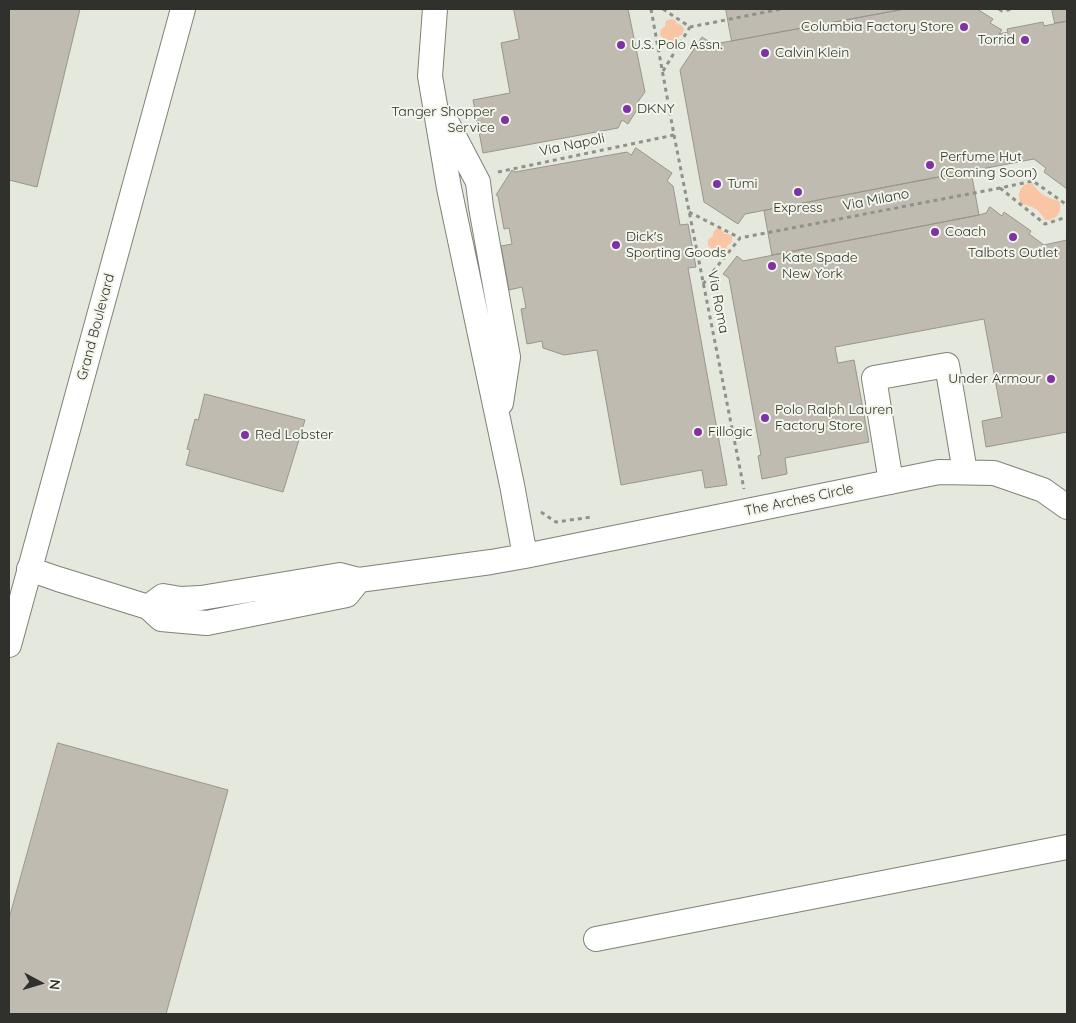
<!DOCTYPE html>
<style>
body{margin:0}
#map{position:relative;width:1076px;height:1023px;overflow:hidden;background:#e4e8dd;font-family:Quicksand,sans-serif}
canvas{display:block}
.frame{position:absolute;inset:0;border:10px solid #30312d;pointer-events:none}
.north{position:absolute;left:15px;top:958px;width:50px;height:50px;-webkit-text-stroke:4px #f2f5ea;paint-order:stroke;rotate:96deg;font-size:14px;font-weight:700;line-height:20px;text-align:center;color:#30312d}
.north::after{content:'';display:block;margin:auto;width:18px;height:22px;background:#30312d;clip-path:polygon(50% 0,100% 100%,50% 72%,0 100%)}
</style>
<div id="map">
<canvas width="1076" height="1023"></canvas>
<div class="frame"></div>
<div class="north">N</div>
</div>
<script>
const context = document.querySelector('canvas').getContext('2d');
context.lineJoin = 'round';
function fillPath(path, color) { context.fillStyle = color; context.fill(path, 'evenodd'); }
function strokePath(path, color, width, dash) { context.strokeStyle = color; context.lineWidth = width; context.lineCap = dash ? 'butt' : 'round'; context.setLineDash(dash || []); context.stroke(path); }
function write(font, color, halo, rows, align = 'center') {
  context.font = font + ' Quicksand,sans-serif'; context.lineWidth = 4; context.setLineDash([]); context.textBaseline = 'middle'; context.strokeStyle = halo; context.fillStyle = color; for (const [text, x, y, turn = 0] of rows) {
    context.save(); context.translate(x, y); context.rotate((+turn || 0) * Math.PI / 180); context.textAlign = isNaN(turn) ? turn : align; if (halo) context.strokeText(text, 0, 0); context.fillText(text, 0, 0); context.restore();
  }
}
fillPath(new Path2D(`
 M 670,19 L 675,20 L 677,24 L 681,25 L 684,29 L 683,34 L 679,36 L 678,42 L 675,44 L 670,43 L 667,39 L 663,38 L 660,35 L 661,29 L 665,27 L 666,21 Z
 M 1032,183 C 1039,194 1047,198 1059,201 C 1063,212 1057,220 1045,220 C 1039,209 1033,206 1021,204 C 1018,197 1018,191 1024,185 Z
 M 716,229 L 721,229 L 725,234 L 729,234 L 732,237 L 732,242 L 727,246 L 726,252 L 723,254 L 718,253 L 715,249 L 711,248 L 708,245 L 708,240 L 713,236 L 713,233 Z`), '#f9c5a5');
const building = new Path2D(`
 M 9,9 L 80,9 L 37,187 L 9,180 Z
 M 514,9 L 628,9 L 645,92 L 637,103 L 640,105 L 628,124 L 622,120 L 618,128 L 483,153 L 473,100 L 510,93 L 501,43 L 519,39 Z
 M 726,9 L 905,9 L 732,41 Z
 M 905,9 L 977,9 L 993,19 L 990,23 L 1002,30 L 999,34 L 1008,32 L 1007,29 L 1043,22 L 1044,26 L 1067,21 L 1067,189 L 1044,172 L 1046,168 L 1034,159 L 745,214 L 738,224 L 704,202 L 680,70 L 702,37 L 713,44 Z
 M 1052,9 L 1067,9 L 1067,21 L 1055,23 Z
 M 636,148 L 672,173 L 667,181 L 673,186 L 680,225 L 688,224 L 696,267 L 688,268 L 727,485 L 705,488 L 702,470 L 621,485 L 597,350 L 564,355 L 543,348 L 542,341 L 527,344 L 521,309 L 526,308 L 522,287 L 509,290 L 501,246 L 512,244 L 509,228 L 504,229 L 498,196 L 496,195 L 512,170 L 515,172 L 627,152 L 631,155 Z
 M 971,171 L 979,215 L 772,255 L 764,211 Z
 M 990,207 L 1002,216 L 1004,212 L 1031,231 L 1029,234 L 1044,245 L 1067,240 L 1067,432 L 986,447 L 982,421 L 1002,417 L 984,319 L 835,347 L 838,363 L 854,360 L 869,442 L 785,458 L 787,474 L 762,479 L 758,456 L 761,455 L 729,278 L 723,274 L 737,256 L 743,261 L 979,215 L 986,213 Z
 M 205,394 L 305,420 L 283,492 L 186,465 L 190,450 L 187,449 L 195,419 L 198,420 Z
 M 58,743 L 228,790 L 166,1014 L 9,1014 L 9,919 Z`);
fillPath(building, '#c0bbb1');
strokePath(building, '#9a958c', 1);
const minor = new Path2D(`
 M 435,9 L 430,76 L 449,188 L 512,485 L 525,556
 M 444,117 L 478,182 L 481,207 L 508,357 L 501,403
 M 891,482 L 874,378 L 947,365 L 965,472
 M 29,569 L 58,579 L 148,607 L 161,619 L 183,621 L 207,623 L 347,595 L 359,580
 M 148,607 L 163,596 L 181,599 L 201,598 L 340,575 L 359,580 L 491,562 L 525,556 L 939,472 L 994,473 L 1043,490 L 1067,507
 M 9,645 L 183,9
 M 596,939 L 1067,847`);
strokePath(minor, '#7f8278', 26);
strokePath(new Path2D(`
 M 651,9 L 674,135 L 744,489
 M 663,9 L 690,27 L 781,9
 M 999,9 L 1002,11 L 1014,9
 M 663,71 L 690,27
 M 498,172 L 674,135
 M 1000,188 L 1045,224 L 1067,217
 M 689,212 L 740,238
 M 703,284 L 740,238 L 1000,188 L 1033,181 L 1067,205
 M 541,512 L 556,522 L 592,517`), '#8f918a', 3, [4, 4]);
strokePath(minor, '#fff', 24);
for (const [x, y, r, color] of [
 [964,27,5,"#7f32a4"],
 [1025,40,5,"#7f32a4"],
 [621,45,5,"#7f32a4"],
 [765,53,5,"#7f32a4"],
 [627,109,5,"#7f32a4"],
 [505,120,5,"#7f32a4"],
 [930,165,5,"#7f32a4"],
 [717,184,5,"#7f32a4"],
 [798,192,5,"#7f32a4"],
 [935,232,5,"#7f32a4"],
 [1013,237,5,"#7f32a4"],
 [616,245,5,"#7f32a4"],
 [772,266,5,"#7f32a4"],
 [1051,379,5,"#7f32a4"],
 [765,418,5,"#7f32a4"],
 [698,432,5,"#7f32a4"],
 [245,435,5,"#7f32a4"]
]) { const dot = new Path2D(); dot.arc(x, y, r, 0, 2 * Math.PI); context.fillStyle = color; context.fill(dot); strokePath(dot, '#f2f5ea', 2); }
write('14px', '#30312d', '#f2f5ea', [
 ["Columbia Factory Store",954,27,"right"],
 ["Torrid",1015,40,"right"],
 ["U.S. Polo Assn.",631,45],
 ["Calvin Klein",775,53],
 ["DKNY",637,109],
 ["Tanger Shopper",495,112,"right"],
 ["Service",495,128,"right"],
 ["Perfume Hut",940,157],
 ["(Coming Soon)",940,173],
 ["Tumi",727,184],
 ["Express",798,208,"center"],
 ["Coach",945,232],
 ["Dick's",626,237],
 ["Sporting Goods",626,253],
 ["Talbots Outlet",1013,253,"center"],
 ["Kate Spade",782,258],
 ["New York",782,274],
 ["Under Armour",1041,379,"right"],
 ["Polo Ralph Lauren",775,410],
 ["Factory Store",775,426],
 ["Fillogic",708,432],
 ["Red Lobster",255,435]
], 'left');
write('14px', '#30312d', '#f2f5ea', [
 ["Via Napoli",572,145,-12],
 ["Via Milano",876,200,-11],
 ["Via Roma",718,302,79],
 ["Grand Boulevard",96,327,-75],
 ["The Arches Circle",799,500,-12]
]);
</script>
